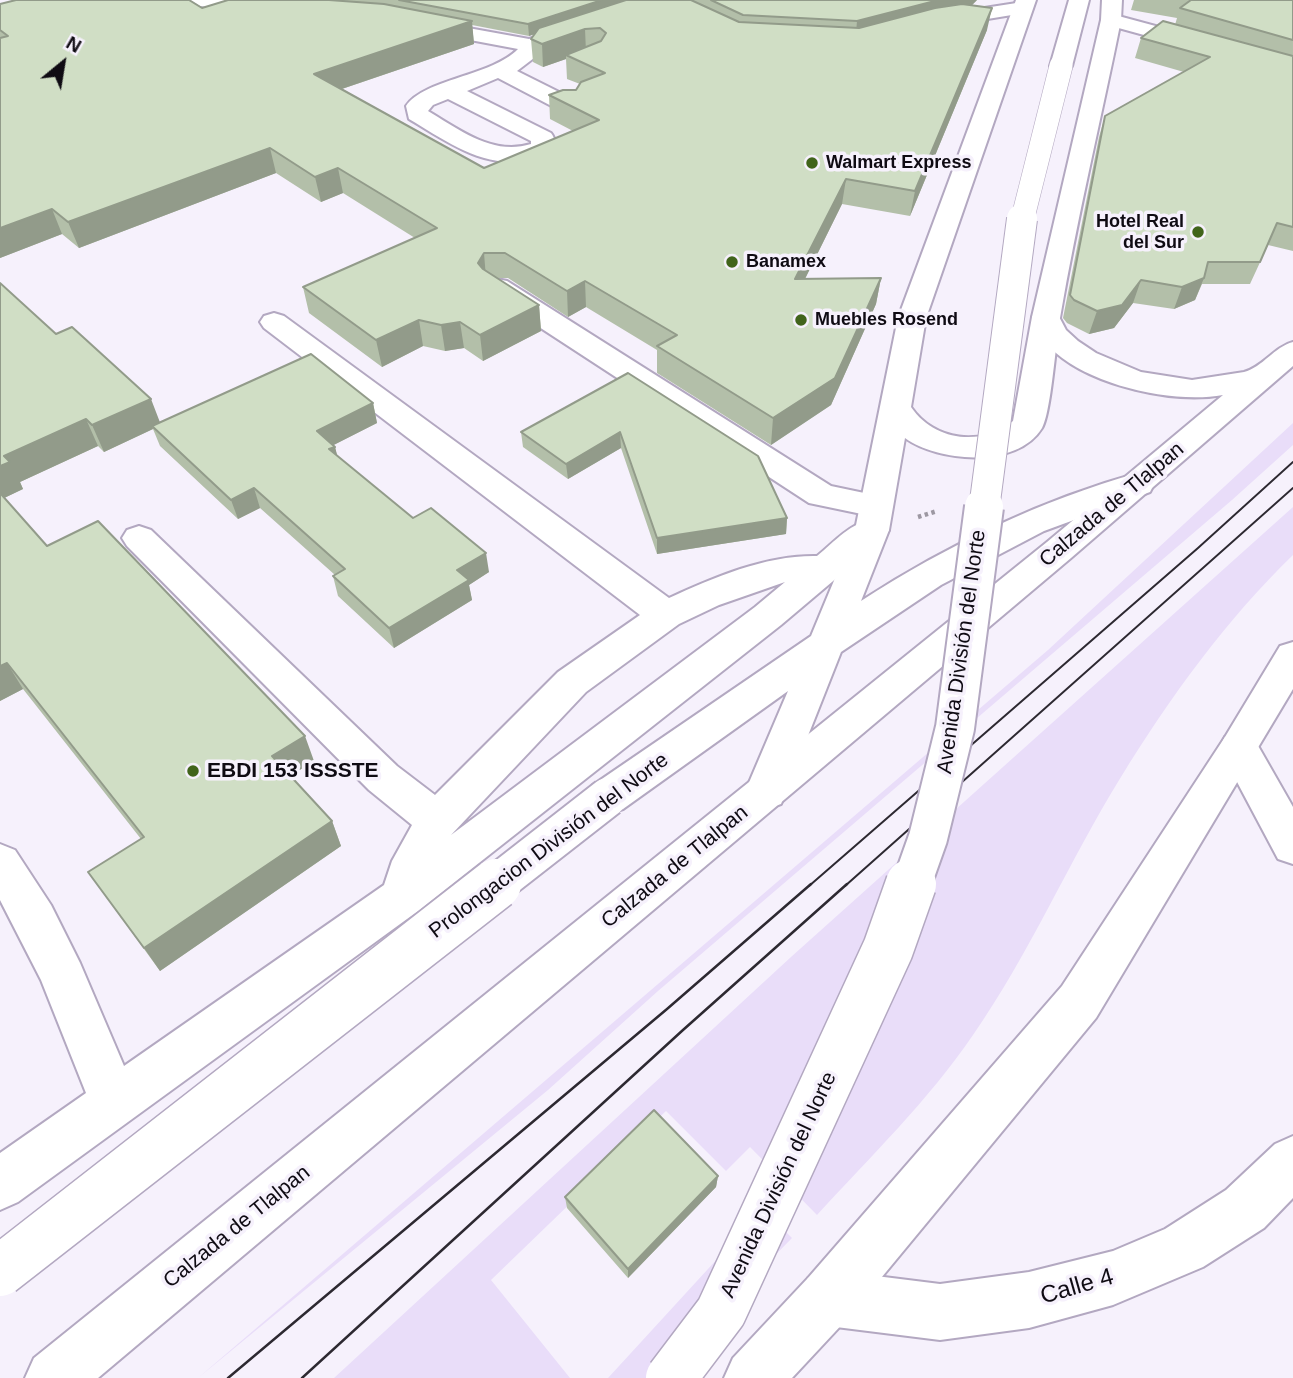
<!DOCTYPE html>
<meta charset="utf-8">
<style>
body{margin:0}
#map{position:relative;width:1293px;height:1378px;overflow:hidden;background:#f6f1fc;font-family:Arial,sans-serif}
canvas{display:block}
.north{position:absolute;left:28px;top:28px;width:70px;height:70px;-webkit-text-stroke:5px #f6f1fc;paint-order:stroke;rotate:30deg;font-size:19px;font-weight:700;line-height:28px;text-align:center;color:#0f0b13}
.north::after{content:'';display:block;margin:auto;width:24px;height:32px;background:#0f0b13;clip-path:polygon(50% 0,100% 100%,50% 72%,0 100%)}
</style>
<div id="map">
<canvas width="1293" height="1378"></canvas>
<div class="north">N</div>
</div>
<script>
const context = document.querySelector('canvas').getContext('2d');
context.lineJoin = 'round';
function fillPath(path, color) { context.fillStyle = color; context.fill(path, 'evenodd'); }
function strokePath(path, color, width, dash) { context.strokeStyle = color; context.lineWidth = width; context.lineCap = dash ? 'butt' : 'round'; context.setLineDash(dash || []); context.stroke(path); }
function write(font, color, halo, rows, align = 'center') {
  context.font = font + ' Arial,sans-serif'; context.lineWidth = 7; context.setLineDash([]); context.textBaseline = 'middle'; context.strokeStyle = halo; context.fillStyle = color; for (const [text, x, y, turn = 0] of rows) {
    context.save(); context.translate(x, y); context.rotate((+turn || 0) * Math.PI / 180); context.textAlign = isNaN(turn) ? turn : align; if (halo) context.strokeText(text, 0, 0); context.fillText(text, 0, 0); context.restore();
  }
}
fillPath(new Path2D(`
 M 1293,423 L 1293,445 L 1232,500 L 658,991 L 548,1090 L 198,1378 L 1048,650 Z
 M 1293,507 L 1293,555 C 1226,620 1170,697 1121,777 C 1069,861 1030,953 973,1035 C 928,1101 871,1156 817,1215 L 750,1147 L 726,1171 L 666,1111 L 491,1280 L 570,1378 L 334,1378 L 791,957 Z
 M 763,1209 L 792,1238 L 655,1378 L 608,1378 Z`), '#e9ddf9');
const minor = new Path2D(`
 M 190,0 L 246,0 L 277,5 L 280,9 L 277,13 L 270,15 L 200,6 Z
 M 1023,2 L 1030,4 L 1033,8 L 1030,12 L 939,27 L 932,25 L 929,21 L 932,17 L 939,15 Z
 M 1111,14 L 1293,63 L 1293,76 L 1104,24 L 1101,20 L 1104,16 Z
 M 424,20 L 529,39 L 580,24 L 587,26 L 590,30 L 587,34 L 539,49 L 534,58 L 517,71 L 577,101 L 580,106 L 577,111 L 561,111 L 498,78 L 467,91 L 551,133 C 555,138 558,148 551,153 C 548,156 540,157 536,158 C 488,173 448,142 409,119 L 406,106 C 424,79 492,76 518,49 L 417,30 L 414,26 L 417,22 ZM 448,99 L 531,141 L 531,144 C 493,156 460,130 428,111 L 433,105 Z
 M 497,279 L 507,281 L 831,486 L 888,498 L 893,506 L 888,514 L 876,517 L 809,503 L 487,293 L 483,287 L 487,281 Z
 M 274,313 L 284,316 L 669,598 C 715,577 766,555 817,556 C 837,540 857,514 884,522 L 889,530 L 884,538 L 781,625 L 418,911 L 18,1202 L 0,1210 L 0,1153 L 86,1093 L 41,980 L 0,900 L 0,844 L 15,850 L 51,905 L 80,963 L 124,1066 L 384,885 L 392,861 L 412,825 L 369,790 L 127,546 L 122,538 L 127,530 L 139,526 L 151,530 L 397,766 L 435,795 L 558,672 L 640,615 L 264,328 L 260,322 L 264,316 ZM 785,582 L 755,607 L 451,835 L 586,692 L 679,624 L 719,605 Z
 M 1239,732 L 1253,737 L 1293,807 L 1293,864 L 1278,859 L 1219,748 L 1225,737 Z
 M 1293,1136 L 1293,1198 L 1264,1228 L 1203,1267 L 1113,1305 L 1029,1328 L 940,1340 L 828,1326 L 808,1318 L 800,1298 L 808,1278 L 828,1270 L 940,1284 L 1029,1272 L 1113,1251 L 1165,1229 L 1226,1190 L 1275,1144 Z`);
const major = new Path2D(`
 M 1016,0 L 1036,0 L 926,318 L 911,407 C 934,441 982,447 1013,421 L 1032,317 L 1101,20 L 1102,0 L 1122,0 L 1121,20 C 1101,119 1077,218 1060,318 C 1056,340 1051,413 1042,428 C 1017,469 938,462 905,438 L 889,530 L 861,601 C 946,546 1041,500 1138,473 L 1150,476 L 1154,484 L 1150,492 L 1044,531 L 941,585 L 841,652 L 781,804 L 766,809 L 751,804 L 745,792 L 788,691 L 623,809 L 608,814 L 593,809 L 587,797 L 593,785 L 811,636 L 855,530 L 898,318 Z
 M 1069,0 L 1089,0 L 1072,66 L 1069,71 L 1053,71 L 1050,66 Z`);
const highway = new Path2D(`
 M 1046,309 L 1056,311 L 1066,330 L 1078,341 L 1096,353 L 1141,372 L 1192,380 L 1244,372 C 1263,367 1274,347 1293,342 L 1293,366 L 1071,558 L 98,1378 L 25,1378 L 34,1358 L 1047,542 L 1223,395 C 1174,404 1094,386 1056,353 C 1045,343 1038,331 1032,317 L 1036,311 Z
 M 1293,642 L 1293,689 L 1096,1018 L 848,1318 L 792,1378 L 724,1378 L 733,1358 L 808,1278 L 1062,986 L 1225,737 L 1280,646 Z`);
strokePath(minor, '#b3a8c1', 4);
strokePath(major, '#b3a8c1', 4);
strokePath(highway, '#b3a8c1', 4);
strokePath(new Path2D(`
 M 918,517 L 937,511`), '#9d98a2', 4.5, [3.5, 3.5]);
fillPath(minor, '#fff');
fillPath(major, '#fff');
fillPath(highway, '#fff');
strokePath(new Path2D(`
 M 809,886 L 1198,548 L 1293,462
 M 845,886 L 1293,488`), '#2d2931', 2);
strokePath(new Path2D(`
 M 228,1378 L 667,1009 L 811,884
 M 302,1378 L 683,1030 L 847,884`), '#2d2931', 2.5);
const majorBridgeFar3 = new Path2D(`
 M 1022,221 L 1061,66`);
const majorBridgeFar2 = new Path2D(`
 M 984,509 L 1022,219`);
const majorBridgeFar1 = new Path2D(`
 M 494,886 L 608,797
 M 911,886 L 928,838 L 955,728 L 984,507`);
const majorBridge = new Path2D(`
 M 0,1271 L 496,884
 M 671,1378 L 721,1312 L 888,949 L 911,884`);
strokePath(majorBridgeFar3, '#b3a8c1', 24, []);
strokePath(majorBridgeFar2, '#b3a8c1', 32, []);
strokePath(majorBridgeFar1, '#b3a8c1', 42, []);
strokePath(majorBridge, '#b3a8c1', 53, []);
strokePath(majorBridgeFar3, '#fff', 23);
strokePath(majorBridgeFar2, '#fff', 30);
strokePath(majorBridgeFar1, '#fff', 38);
strokePath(majorBridge, '#fff', 50);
fillPath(new Path2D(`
 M 228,0 L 977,0 L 972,5 L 987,30 L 910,216 L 842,204 L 805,279 L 881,278 L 876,304 L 831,405 L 771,445 L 657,373 L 657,350 L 586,307 L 568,317 L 508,278 L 497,278 L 539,305 L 541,331 L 483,361 L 464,348 L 445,351 L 423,346 L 382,367 L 309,313 L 303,287 L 415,238 L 343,193 L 321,202 L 276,173 L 79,248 L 62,234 L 0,258 L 0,4 L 202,8 ZM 472,25 L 529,36 L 535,34 L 531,39 L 533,62 L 543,67 L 566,59 L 567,79 L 580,84 L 576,90 L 549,95 L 550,119 L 573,131 L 484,168 L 342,89 L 474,44 Z
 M 1134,0 L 1293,0 L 1293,251 L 1268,245 L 1250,284 L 1202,284 L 1195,300 L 1174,309 L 1133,303 L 1114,328 L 1089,334 L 1067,323 L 1063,318 L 1099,137 L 1105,116 L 1184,72 L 1135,58 L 1141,38 L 1175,25 L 1177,18 L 1131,10 Z
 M 0,283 L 56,334 L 160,423 L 373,403 L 377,423 L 333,445 L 335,447 L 337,456 L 413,518 L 489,572 L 469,585 L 472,600 L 394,648 L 338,596 L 333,576 L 335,575 L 260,508 L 238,519 L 160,446 L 153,429 L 104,452 L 98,446 L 20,482 L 23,489 L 4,498 L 47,546 L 314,761 L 290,776 L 332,821 L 341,846 L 160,971 L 88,872 L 141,839 L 23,689 L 0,701 Z
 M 628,373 L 787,518 L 786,534 L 657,554 L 621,448 L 568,479 L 523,447 L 521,432 Z
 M 718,1176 L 716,1187 L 628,1278 L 567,1208 L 565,1197 Z`), '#b3bfa9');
fillPath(new Path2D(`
 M 602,0 L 637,0 L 529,36 L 528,24 Z
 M 943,0 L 977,0 L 970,7 L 856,33 L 857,21 L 931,2 Z
 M 992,8 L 987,30 L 910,216 L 915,191 Z
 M 472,21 L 474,44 L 318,97 L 314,74 Z
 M 585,29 L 586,52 L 566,55 L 566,59 L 543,67 L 542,44 Z
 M 270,148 L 276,173 L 79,248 L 68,222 Z
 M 338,168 L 343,193 L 321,202 L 315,177 Z
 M 846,179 L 842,204 L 792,305 L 795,279 Z
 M 52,209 L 62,234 L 0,258 L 0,228 Z
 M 484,253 L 486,278 L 478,263 Z
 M 881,278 L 876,304 L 831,405 L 771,445 L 773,418 Z
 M 1204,278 L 1195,300 L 1174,309 L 1182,287 Z
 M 1141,280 L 1133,303 L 1114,328 L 1089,334 L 1097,311 Z
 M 585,281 L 586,307 L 568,317 L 567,291 Z
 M 539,305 L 541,331 L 483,361 L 480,335 Z
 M 419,320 L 423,346 L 382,367 L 376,340 Z
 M 460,322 L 464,348 L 445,351 L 441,325 Z
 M 151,399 L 161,425 L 152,426 L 153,429 L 104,452 L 92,425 Z
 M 373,403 L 377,423 L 322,451 L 317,431 Z
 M 86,419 L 98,446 L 20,482 L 23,489 L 0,500 L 0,466 L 4,456 Z
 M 620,432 L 621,448 L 568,479 L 566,464 Z
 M 335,447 L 340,466 L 329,449 Z
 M 254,488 L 260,508 L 238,519 L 231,500 Z
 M 787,518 L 786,534 L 657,554 L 657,538 Z
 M 486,553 L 489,572 L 469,585 L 472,600 L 394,648 L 389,628 L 457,570 Z
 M 7,663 L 23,689 L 0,701 L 0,666 Z
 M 305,736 L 314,761 L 282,781 L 272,756 Z
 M 332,821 L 341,846 L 160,971 L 144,948 Z
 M 718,1176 L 716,1187 L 628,1278 L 628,1269 Z`), '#929b8a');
const building = new Path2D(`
 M 16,0 L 189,0 L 202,8 L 228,0 L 329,0 L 384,4 L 472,21 L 314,74 L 484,168 L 599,120 L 549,95 L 563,90 L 576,90 L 581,82 L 605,73 L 566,55 L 601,41 L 606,33 L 600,28 L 585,29 L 542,44 L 531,39 L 539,28 L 626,0 L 691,0 L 739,22 L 859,28 L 935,8 L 962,4 L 992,8 L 915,191 L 846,179 L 795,279 L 881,278 L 835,378 L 773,418 L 657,346 L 677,335 L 585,281 L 567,291 L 505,253 L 484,253 L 478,263 L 483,269 L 539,305 L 480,335 L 460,322 L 441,325 L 419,320 L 376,340 L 303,287 L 437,228 L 338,168 L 315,177 L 270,148 L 68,222 L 52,209 L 0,228 L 0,38 L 8,36 L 0,30 L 0,4 Z
 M 399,0 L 602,0 L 528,24 Z
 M 711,0 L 943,0 L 931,2 L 857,21 L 743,15 Z
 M 1191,0 L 1293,0 L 1293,40 L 1180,8 Z
 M 1163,21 L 1293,56 L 1293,227 L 1277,223 L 1260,262 L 1208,262 L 1204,278 L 1182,287 L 1141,280 L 1122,305 L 1097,311 L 1074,300 L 1070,295 L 1105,116 L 1210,57 L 1141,38 Z
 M 0,283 L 56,334 L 72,327 L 151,399 L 92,425 L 86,419 L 4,456 L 10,462 L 0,466 Z
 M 311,354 L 373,403 L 317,431 L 335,447 L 329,449 L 413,518 L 431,508 L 486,553 L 457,570 L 469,580 L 389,628 L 333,576 L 345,569 L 254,488 L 231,500 L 152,426 Z
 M 628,373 L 758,456 L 787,518 L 657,538 L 620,432 L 566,464 L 521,432 Z
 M 0,493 L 47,546 L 98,521 L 305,736 L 272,756 L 332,821 L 144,948 L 88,872 L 144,837 L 7,663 L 0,666 Z
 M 654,1110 L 718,1176 L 628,1269 L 565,1197 Z`);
fillPath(building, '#d0dec5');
strokePath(building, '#929b8a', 2);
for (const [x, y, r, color] of [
 [812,163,7,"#41641b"],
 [1198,232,7,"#41641b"],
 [732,262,7,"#41641b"],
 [801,320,7,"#41641b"],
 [193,771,7,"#41641b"]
]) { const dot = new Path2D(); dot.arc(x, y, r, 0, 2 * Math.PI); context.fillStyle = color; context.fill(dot); strokePath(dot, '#f6f1fc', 2.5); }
write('bold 18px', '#0f0b13', '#f6f1fc', [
 ["Walmart Express",826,163],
 ["Hotel Real",1184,222,"right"],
 ["del Sur",1184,243,"right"],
 ["Banamex",746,262],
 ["Muebles Rosend",815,320]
], 'left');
write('21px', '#0f0b13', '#f6f1fc', [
 ["Calzada de Tlalpan",1112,505,-40],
 ["Avenida División del Norte",962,652,-82],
 ["Prolongacion División del Norte",549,846,-37],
 ["Calzada de Tlalpan",675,867,-39],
 ["Avenida División del Norte",779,1185,-65],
 ["Calzada de Tlalpan",237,1227,-39]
]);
write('bold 21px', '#0f0b13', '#f6f1fc', [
 ["EBDI 153 ISSSTE",207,771]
], 'left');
write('24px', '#0f0b13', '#f6f1fc', [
 ["Calle 4",1077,1287,-16]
]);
</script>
